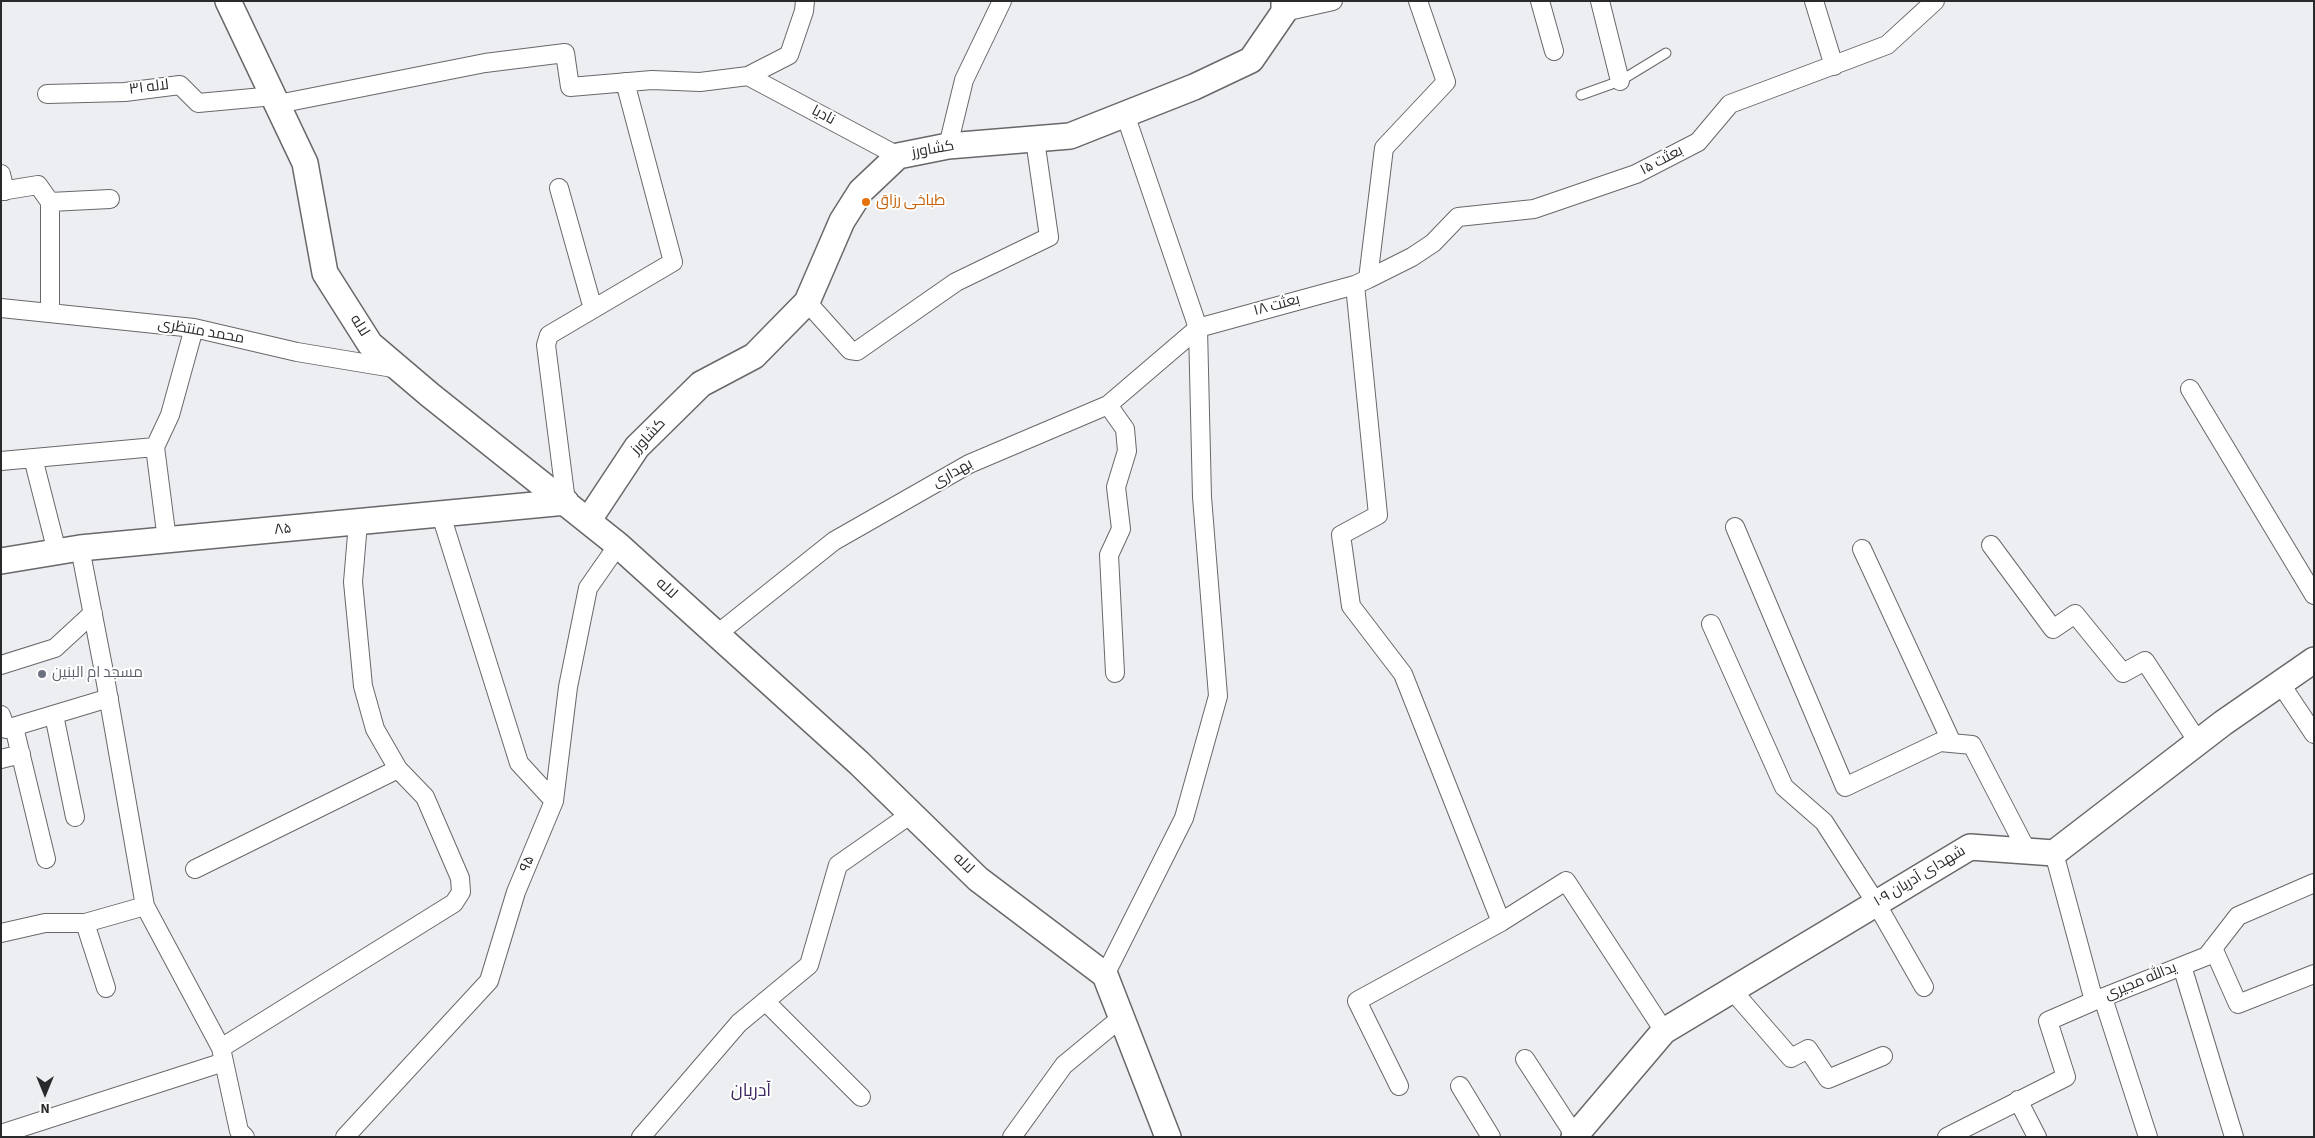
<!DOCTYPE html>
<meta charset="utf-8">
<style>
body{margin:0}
#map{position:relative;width:2315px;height:1138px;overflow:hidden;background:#edeef1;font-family:"Source Sans 3",sans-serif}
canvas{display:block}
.frame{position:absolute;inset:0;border:2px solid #292a2b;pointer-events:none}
.north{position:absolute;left:20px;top:1068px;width:50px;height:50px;-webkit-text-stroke:4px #fff;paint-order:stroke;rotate:180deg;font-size:14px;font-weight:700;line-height:20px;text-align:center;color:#292a2b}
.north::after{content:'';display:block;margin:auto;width:18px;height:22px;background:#292a2b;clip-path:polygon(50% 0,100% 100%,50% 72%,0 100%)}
</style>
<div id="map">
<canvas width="2315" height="1138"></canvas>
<div class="frame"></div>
<div class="north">N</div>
</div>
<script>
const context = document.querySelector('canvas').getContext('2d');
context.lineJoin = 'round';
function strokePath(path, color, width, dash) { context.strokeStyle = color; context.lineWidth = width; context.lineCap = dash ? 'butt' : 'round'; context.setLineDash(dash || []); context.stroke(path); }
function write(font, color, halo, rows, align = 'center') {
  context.font = font + ' "Source Sans 3",Cairo,sans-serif'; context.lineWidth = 4; context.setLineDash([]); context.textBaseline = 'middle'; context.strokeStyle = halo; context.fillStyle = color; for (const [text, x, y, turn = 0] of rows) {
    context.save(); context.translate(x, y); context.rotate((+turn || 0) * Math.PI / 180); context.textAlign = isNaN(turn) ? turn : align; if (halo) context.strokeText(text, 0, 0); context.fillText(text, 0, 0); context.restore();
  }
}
const lane = new Path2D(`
 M 1581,95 L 1620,81 L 1666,53`);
const street = new Path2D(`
 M 1540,1 L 1554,51
 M 1600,1 L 1620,81
 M 1814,1 L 1834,66
 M 1284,12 L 1333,1
 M 748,76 L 898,156
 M 47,94 L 125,92 L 180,85 L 198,103 L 274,96
 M 278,104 L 485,63 L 565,53 L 570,87 L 652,80 L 700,82 L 748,76 L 789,55 L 804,11 L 805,1
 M 948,146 L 964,80 L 1002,1
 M 1,174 L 5,191
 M 559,188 L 593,309
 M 1,191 L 38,185 L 50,202 L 110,199
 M 50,202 L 50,313
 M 1368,279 L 1412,257 L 1433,243 L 1458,217 L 1534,209 L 1636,174 L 1698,142 L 1730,104 L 1887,45 L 1935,1
 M 1355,285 L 1378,515 L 1341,535 L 1351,606 L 1403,674 L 1501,922 L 1566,881 L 1664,1031
 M 807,302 L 850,350 L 857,351 L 956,282 L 1049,237 L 1035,140
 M 1,308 L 194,328 L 297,352 L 399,369
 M 2190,389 L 2314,595
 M 1108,405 L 1125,429 L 1127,451 L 1116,487 L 1121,529 L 1109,555 L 1115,673
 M 33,458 L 57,552
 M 1,461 L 155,447
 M 566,502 L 546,345 L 549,335 L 673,262 L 625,82
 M 441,515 L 519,763 L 554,801
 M 1735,527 L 1845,787 L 1940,742 L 1972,745 L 2027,851
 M 167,540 L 155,447 L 170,415 L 194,328
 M 1991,545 L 2053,629 L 2075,614 L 2123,673 L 2145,661 L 2198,742
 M 80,548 L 104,672 L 145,906 L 221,1048 L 239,1131 L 245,1137
 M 1862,549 L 1952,743
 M 1711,624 L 1784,787 L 1824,822 L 1876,903 L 1924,987
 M 716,635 L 834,541 L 969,464 L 1108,405 L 1198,328 L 1355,285 L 1368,279 L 1384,148 L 1446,82 L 1418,1
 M 1,665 L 55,648 L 93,613
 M 2280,683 L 2314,734
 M 1,715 L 6,729 L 109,698
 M 54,715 L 75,817
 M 14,727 L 46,859
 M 1,759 L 21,754
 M 2054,853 L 2094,1001 L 2207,956 L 2238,916 L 2314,883
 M 195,869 L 398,769
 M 85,923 L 106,988
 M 1,933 L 45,923 L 85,923 L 145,906
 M 2213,948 L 2238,1004 L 2314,974
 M 2182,966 L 2234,1137
 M 1105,975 L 1184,818 L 1218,696 L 1202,497 L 1198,328 L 1125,114
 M 1732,990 L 1791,1058 L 1808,1049 L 1828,1079 L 1883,1056
 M 2103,998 L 2148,1137
 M 765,1001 L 861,1097
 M 221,1048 L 454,903 L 461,892 L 460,878 L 425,797 L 398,769 L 375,729 L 363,686 L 353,582 L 358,523
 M 1525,1059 L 1575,1136
 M 1399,1086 L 1357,1001 L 1501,922
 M 1460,1086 L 1491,1137
 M 2018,1100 L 2037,1137
 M 1,1134 L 224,1062
 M 345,1137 L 489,981 L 516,892 L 554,801 L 568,687 L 588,588 L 618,545
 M 641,1137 L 739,1023 L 809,965 L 838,865 L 911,814
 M 1012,1137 L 1064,1065 L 1122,1017
 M 1947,1137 L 2066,1077 L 2048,1021 L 2094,1001`);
const secondary = new Path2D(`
 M 228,1 L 305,163 L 325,273 L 370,344 L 430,395 L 618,545 L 859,763 L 978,879 L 1105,975 L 1168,1137
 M 588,521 L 637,447 L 701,384 L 754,356 L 807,302 L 842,221 L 861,191 L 898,156 L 948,146 L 1070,136 L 1194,87 L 1251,60 L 1284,12 L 1284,1
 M 1,561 L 80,548 L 566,502
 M 1574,1137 L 1664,1031 L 1970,847 L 2054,853 L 2223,723 L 2314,660`);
strokePath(lane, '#68686b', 11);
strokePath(street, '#68686b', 20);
strokePath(secondary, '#68686b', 28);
strokePath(lane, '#fff', 9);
strokePath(street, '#fff', 18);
strokePath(secondary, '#fff', 25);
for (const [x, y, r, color] of [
 [866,202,5,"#e8710a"],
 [42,674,5,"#6b7280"]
]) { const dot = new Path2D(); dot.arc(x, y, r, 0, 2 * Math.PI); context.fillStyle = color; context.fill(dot); strokePath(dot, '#fff', 2); }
write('15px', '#292a2b', '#fff', [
 ["لاله ۳۱",149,88,-7],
 ["نادیا",823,116,28],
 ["کشاورز",933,150,-10],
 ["بعثت ۱۵",1662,161,-28],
 ["بعثت ۱۸",1277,306,-15],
 ["لاله",359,326,58],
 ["محمد منتظری",201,332,10],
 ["کشاورز",649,437,-47],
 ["بهداری",953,474,-29],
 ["۸۵",283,530,-5],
 ["لاله",666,589,43],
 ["۹۵",528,864,-68],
 ["لاله",963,864,44],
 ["شهدای آدریان ۱۰۹",1920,877,-31],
 ["یدالله مجیری",2141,982,-22]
]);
write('15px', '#c56008', '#fff', [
 ["طباخی رزاق",876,202]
], 'left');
write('15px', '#5b616d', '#fff', [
 ["مسجد ام البنین",52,674]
], 'left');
write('18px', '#3e2863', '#fff', [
 ["آدریان",751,1092]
]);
</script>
